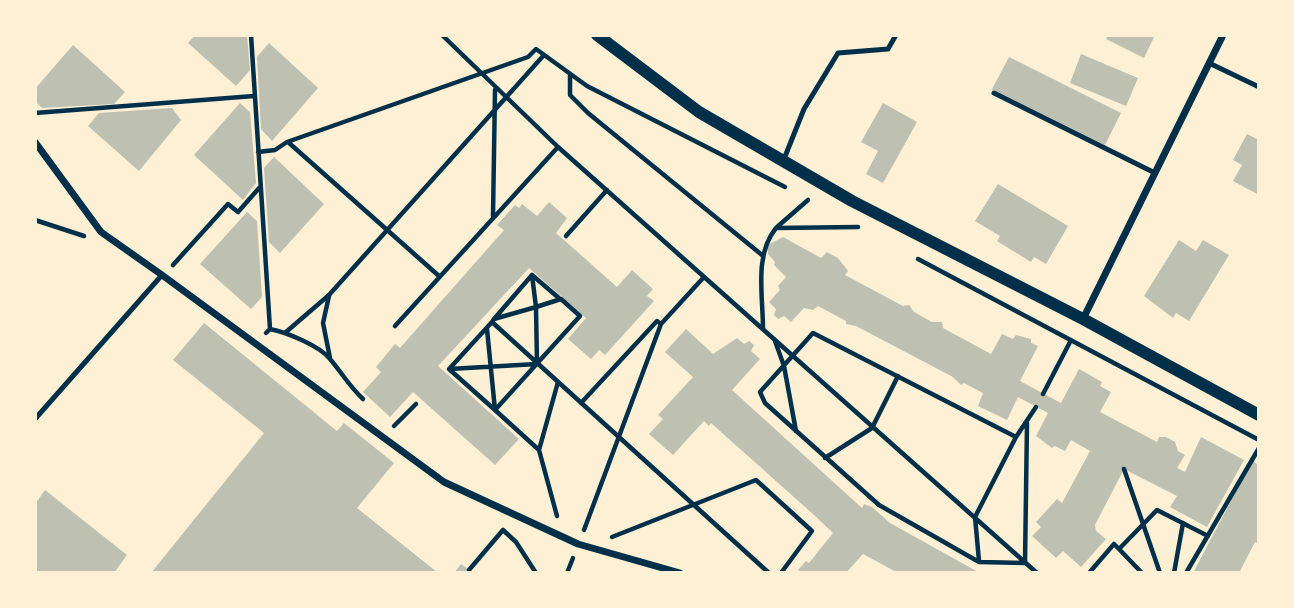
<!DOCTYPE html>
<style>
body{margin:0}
#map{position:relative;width:1294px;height:608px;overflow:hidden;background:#fdf0d5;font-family:"Archivo Narrow",sans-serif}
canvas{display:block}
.frame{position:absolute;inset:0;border:37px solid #fdf0d5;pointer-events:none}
</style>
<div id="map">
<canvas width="1294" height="608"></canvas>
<div class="frame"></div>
</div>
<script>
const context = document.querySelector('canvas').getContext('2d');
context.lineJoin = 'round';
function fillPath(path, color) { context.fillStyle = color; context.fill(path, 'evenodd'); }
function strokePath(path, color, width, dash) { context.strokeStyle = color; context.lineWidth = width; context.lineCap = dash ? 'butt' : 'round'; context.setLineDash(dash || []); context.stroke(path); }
fillPath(new Path2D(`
 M 195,35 L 247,35 L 250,70 L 236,86 L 188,43 Z
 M 1108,35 L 1155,35 L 1144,58 L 1106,39 Z
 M 269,43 L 318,88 L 272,141 L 261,129 L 257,57 Z
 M 73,45 L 125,92 L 114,104 L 42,108 L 35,101 L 35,89 Z
 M 1081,54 L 1138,78 L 1126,106 L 1070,83 Z
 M 1009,57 L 1121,113 L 1105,145 L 992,89 Z
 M 240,103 L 250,112 L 256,183 L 243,200 L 194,155 Z
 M 883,103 L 917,122 L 883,183 L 866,174 L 878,151 L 861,142 Z
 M 172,108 L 181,120 L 139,171 L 88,126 L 99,113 Z
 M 1247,134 L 1259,140 L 1259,195 L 1233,181 L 1242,165 L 1233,160 Z
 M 274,157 L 324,204 L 280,253 L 269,242 L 264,168 Z
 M 998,184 L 1068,226 L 1046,264 L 1034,257 L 1031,262 L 997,241 L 1000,236 L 975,221 Z
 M 549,202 L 567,218 L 556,233 L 617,287 L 632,270 L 653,289 L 647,296 L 654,301 L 605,355 L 599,350 L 591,359 L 568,339 L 586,318 L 529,268 L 438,366 L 519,439 L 495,465 L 413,392 L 390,417 L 363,392 L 381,372 L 376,367 L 395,344 L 400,348 L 504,230 L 497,225 L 515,205 L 519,208 L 522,204 L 537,216 Z
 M 247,212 L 257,221 L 262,297 L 251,309 L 200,264 Z
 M 783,237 L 821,258 L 827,252 L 838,258 L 848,271 L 845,275 L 903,306 L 909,305 L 914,312 L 932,322 L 942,322 L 943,328 L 991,354 L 1002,334 L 1013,339 L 1016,335 L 1031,339 L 1031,343 L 1038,346 L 1020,381 L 1061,403 L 1079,369 L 1102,382 L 1100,386 L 1111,392 L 1100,412 L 1157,442 L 1159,437 L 1166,437 L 1175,442 L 1178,451 L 1185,455 L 1177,468 L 1185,472 L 1201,437 L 1244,460 L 1207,527 L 1170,507 L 1177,496 L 1124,469 L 1095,525 L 1096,531 L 1106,539 L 1081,567 L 1063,551 L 1056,558 L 1032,536 L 1041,527 L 1036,522 L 1057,499 L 1062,503 L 1090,451 L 1071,440 L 1065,451 L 1055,446 L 1052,448 L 1036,436 L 1048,413 L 1018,397 L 1007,420 L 978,406 L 983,393 L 964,383 L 961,385 L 953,377 L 856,326 L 846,324 L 846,321 L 818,306 L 813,310 L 804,308 L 791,322 L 784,316 L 778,319 L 774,315 L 776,309 L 769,302 L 780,290 L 778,286 L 786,277 L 774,265 L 775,262 L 768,254 L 768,245 Z
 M 1179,240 L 1196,251 L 1203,240 L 1229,255 L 1189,321 L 1176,313 L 1173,318 L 1144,296 Z
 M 204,323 L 337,431 L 344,423 L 394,463 L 357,508 L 438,573 L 151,573 L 264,433 L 173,360 Z
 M 686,329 L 713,354 L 737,338 L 744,344 L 749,341 L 754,345 L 751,351 L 760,359 L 732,390 L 862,508 L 864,504 L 872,507 L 890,523 L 980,573 L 898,573 L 863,554 L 846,573 L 802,573 L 798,570 L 806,561 L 809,563 L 833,533 L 814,515 L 711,423 L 709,426 L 704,421 L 673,455 L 649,434 L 663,419 L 658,415 L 693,377 L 665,352 Z
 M 1252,461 L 1259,465 L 1259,544 L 1255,542 L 1239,573 L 1193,573 Z
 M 45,490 L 127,555 L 114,573 L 35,573 L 35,504 Z
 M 461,564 L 473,573 L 454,573 Z`), '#bec0b2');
strokePath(new Path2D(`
 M 251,35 L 270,329 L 266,333
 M 442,35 L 558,147 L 1037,573
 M 570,76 L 570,95 L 588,113 L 762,255
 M 35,113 L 254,96
 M 288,142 L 439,276
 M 258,152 L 275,150 L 287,142 L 528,57 L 536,49 L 587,86 L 785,187
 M 493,216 L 495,90
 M 35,220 L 84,236
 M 777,227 L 808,200
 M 566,236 L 607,190
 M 918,259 L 1259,440
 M 173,265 L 228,204 L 238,212 L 260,187
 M 532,275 L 536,307 L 494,319 L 532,275 L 560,299
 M 329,296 L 323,323 L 330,358
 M 494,319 L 492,322 L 769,573
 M 395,326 L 558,147
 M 270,329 C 286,332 320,346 330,359 C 342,373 349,386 363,399
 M 487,329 L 495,410 L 539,450
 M 763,329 C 763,295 754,255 776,228 L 858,227
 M 286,332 L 329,295 L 544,55
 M 775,341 L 784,366 L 796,431
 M 537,364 L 449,369 L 495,410 L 580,316 L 561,299 L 536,307 L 537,364
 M 450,368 L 492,322
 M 1043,394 L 1070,342
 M 581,403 L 657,321 L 661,324
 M 394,426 L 416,404
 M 1016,437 L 813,333 L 760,392 L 765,403 L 879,505 L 979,562 L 1025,563 L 1027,423
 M 825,458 L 872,428 L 898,376
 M 1124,469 L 1160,573
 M 557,516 L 539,450 L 558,382
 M 584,530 L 661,324 L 704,277
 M 612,537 L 756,480 L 812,531 L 781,573
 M 1119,549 L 1142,573
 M 979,561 L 975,517 L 1016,437 L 1036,407
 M 469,570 L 503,530 L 516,542 L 536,573
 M 567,573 L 573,558
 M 1089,573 L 1114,544 L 1119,549 L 1157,510 L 1208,536
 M 1174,573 L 1183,523
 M 1186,573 L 1259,448`), '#003049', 4.5);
strokePath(new Path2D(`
 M 1209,63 L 1259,87
 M 994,93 L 1155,173
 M 784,159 L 804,109 L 838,53 L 888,49 L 896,35
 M 35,419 L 162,275`), '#003049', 5);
strokePath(new Path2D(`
 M 35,142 L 101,232 L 162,275 L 444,482 L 578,544 L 680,573
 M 1083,319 L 1223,35`), '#003049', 7);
strokePath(new Path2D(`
 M 597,35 L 699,112 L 852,201 L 1083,319 L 1259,415`), '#003049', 12);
</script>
